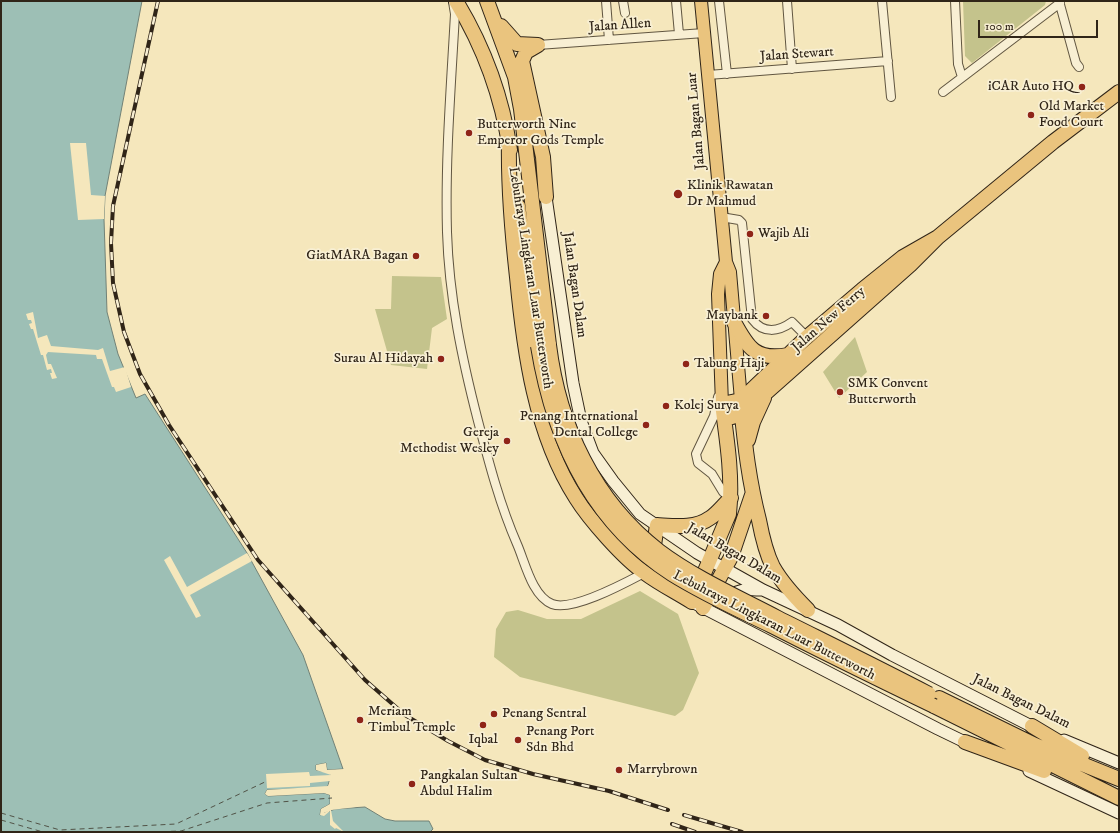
<!DOCTYPE html>
<style>
body{margin:0}
#map{position:relative;width:1120px;height:833px;overflow:hidden;background:#f5e7bc;font-family:"IM FELL DW Pica",serif}
canvas{display:block}
.frame{position:absolute;inset:0;border:2px solid #302518;pointer-events:none}
.scale{position:absolute;left:978px;top:20px;width:120px;height:18px;box-sizing:border-box;border:2px solid #302518;border-top:0;padding-left:5px;font-size:12px;line-height:14px;white-space:nowrap;color:#302518;-webkit-text-stroke:3px #f8efd3;paint-order:stroke}
</style>
<div id="map">
<canvas width="1120" height="833"></canvas>
<div class="frame"></div>
<div class="scale">100 m</div>
</div>
<script>
const context = document.querySelector('canvas').getContext('2d');
context.lineJoin = 'round';
function fillPath(path, color) { context.fillStyle = color; context.fill(path, 'evenodd'); }
function strokePath(path, color, width, dash) { context.strokeStyle = color; context.lineWidth = width; context.lineCap = dash ? 'butt' : 'round'; context.setLineDash(dash || []); context.stroke(path); }
function write(font, color, halo, rows, align = 'center') {
  context.font = font + ' "IM FELL DW Pica",serif'; context.lineWidth = 3.5; context.setLineDash([]); context.textBaseline = 'middle'; context.strokeStyle = halo; context.fillStyle = color; for (const [text, x, y, turn = 0] of rows) {
    context.save(); context.translate(x, y); context.rotate((+turn || 0) * Math.PI / 180); context.textAlign = isNaN(turn) ? turn : align; if (halo) context.strokeText(text, 0, 0); context.fillText(text, 0, 0); context.restore();
  }
}
fillPath(new Path2D(`
 M 963,1 L 1046,1 L 1045,5 L 972,63 L 965,56 Z
 M 392,276 L 441,277 L 447,319 L 432,328 L 427,369 L 391,365 L 375,309 L 391,309 Z
 M 855,337 L 867,372 L 839,398 L 823,372 Z
 M 640,591 L 678,614 L 699,673 L 683,710 L 675,716 L 520,677 L 494,657 L 496,629 L 506,612 L 518,610 L 547,619 L 581,619 Z`), '#c4c38c');
const water = new Path2D(`
 M 1,1 L 142,1 L 105,196 L 104,219 L 107,312 L 118,354 L 136,398 L 145,394 L 247,553 L 303,655 L 343,769 L 327,770 L 326,763 L 316,765 L 316,770 L 331,773 L 328,786 L 324,788 L 267,790 L 265,794 L 268,796 L 324,793 L 330,795 L 330,804 L 321,809 L 320,815 L 335,809 L 365,807 L 385,819 L 395,821 L 429,821 L 433,829 L 430,832 L 1,832 Z`);
fillPath(water, '#9dbfb5');
strokePath(water, '#718176', 1);
fillPath(new Path2D(`
 M 70,143 L 86,143 L 91,195 L 105,196 L 104,219 L 78,220 Z
 M 33,312 L 38,338 L 47,335 L 51,346 L 98,350 L 103,348 L 110,371 L 125,367 L 131,387 L 116,392 L 114,387 L 112,387 L 102,359 L 97,359 L 96,355 L 48,352 L 46,355 L 48,364 L 51,364 L 57,378 L 52,379 L 50,373 L 52,373 L 51,369 L 47,370 L 43,355 L 41,355 L 33,329 L 31,329 L 29,324 L 32,323 L 31,320 L 28,320 L 26,314 Z
 M 247,553 L 252,561 L 190,595 L 201,616 L 196,618 L 164,560 L 170,556 L 187,587 Z
 M 326,763 L 327,770 L 345,769 L 344,771 L 332,772 L 333,777 L 329,788 L 325,790 L 267,793 L 324,791 L 331,793 L 334,798 L 332,805 L 323,810 L 322,813 L 324,813 L 335,807 L 356,805 L 356,807 L 331,810 L 333,821 L 344,832 L 336,828 L 335,829 L 330,825 L 330,811 L 324,816 L 320,815 L 321,809 L 330,804 L 330,795 L 324,793 L 268,796 L 265,794 L 267,790 L 328,786 L 330,781 L 310,783 L 310,786 L 267,788 L 266,774 L 309,772 L 310,776 L 331,775 L 316,770 L 316,765 Z`), '#f5e7bc');
strokePath(new Path2D(`
 M 1,813 L 60,830 L 176,824 L 267,781
 M 1,820 L 43,832
 M 153,832 L 181,831 L 267,803 L 332,798`), '#515347', 1, [5, 4]);
const street = new Path2D(`
 M 606,1 L 609,40
 M 623,1 L 625,13
 M 676,1 L 679,34
 M 719,1 L 727,74
 M 787,1 L 792,69
 M 882,1 L 891,97
 M 955,1 L 958,64 L 962,77
 M 1059,1 L 1076,63 L 1079,67
 M 453,2 L 455,14 C 451,86 445,160 447,232 C 449,297 462,359 478,421 C 489,463 500,505 517,544 C 525,562 532,596 552,604 C 572,612 625,583 644,573
 M 538,45 L 704,33
 M 708,75 L 888,61
 M 943,92 L 1060,3
 M 721,217 L 739,220 L 742,223 L 752,319 C 763,334 778,332 792,322 L 807,337
 M 718,397 L 714,416 L 696,454 L 698,463 L 712,474 L 723,492 L 731,498`);
const secondary = new Path2D(`
 M 546,197 L 573,383 L 581,421 L 593,453 L 613,481 L 640,514 L 697,553 L 763,590 L 838,625 L 892,655 L 1039,730
 M 729,598 C 736,588 750,590 761,590
 M 696,604 L 938,729 L 971,745
 M 1064,740 L 1119,763
 M 1029,771 L 1119,813`);
const primary = new Path2D(`
 M 701,1 L 726,262 L 730,272 L 741,400
 M 722,404 L 718,294 L 720,274 L 726,262`);
const highway = new Path2D(`
 M 456,1 C 484,47 502,96 510,150
 M 487,1 L 515,77 L 521,109 L 549,345
 M 501,26 L 517,44 L 538,45
 M 538,45 L 526,52 L 522,61 L 543,157 L 546,197
 M 509,141 C 508,187 512,232 517,277 C 524,351 535,434 576,498 C 589,519 624,559 645,573 C 660,584 676,592 692,602 L 729,514 C 733,478 727,440 722,404 L 741,400 L 807,337 L 862,290 L 903,257 L 938,237
 M 518,206 L 538,346
 M 734,322 C 748,348 756,361 788,355
 M 741,406 C 745,446 749,481 759,520 C 762,536 766,553 773,567 C 782,583 795,597 808,610
 M 725,419 L 742,414 L 910,265 L 938,237 L 1053,142 L 1119,92
 M 748,440 L 753,422 L 764,398
 M 646,554 L 654,545 L 657,525 C 674,526 695,529 710,518 C 718,513 724,504 731,498
 M 703,608 L 731,557 L 752,495
 M 939,698 L 1035,745 L 1119,779
 M 934,706 L 1119,798
 M 1032,726 L 1082,756
 M 965,742 L 1044,771`);
strokePath(street, '#615641', 10);
strokePath(secondary, '#302518', 13);
strokePath(primary, '#302518', 14);
strokePath(highway, '#302518', 16);
strokePath(street, '#f8efd3', 8);
strokePath(secondary, '#f8efd3', 11);
strokePath(primary, '#eac47e', 12);
strokePath(highway, '#eac47e', 14);
const rail = new Path2D(`
 M 158,1 L 113,206 L 111,243 L 113,283 L 124,332 L 140,374 L 169,425 L 258,560 L 365,680 L 405,715 L 448,741 L 485,760 L 533,774 L 609,791 L 668,810
 M 684,815 L 742,832
 M 672,824 L 695,832`);
strokePath(rail, '#302518', 4);
strokePath(rail, '#f8efd3', 2.5, [8]);
const highwayBridge = new Path2D(`
 M 549,345 C 559,425 594,501 659,551 C 695,578 738,597 778,618 C 828,643 879,668 929,694
 M 538,346 C 553,438 591,522 672,574 C 704,594 739,610 774,627 C 827,654 880,680 934,706`);
strokePath(highwayBridge, '#302518', 16, []);
strokePath(highwayBridge, '#eac47e', 14);
for (const [x, y, r, color] of [
 [1082,87,4,"#8f2418"],
 [1031,115,4,"#8f2418"],
 [469,133,4,"#8f2418"],
 [678,194,5,"#8f2418"],
 [750,234,4,"#8f2418"],
 [416,256,4,"#8f2418"],
 [766,316,4,"#8f2418"],
 [441,359,4,"#8f2418"],
 [686,364,4,"#8f2418"],
 [840,392,4,"#8f2418"],
 [666,406,4,"#8f2418"],
 [646,425,4,"#8f2418"],
 [507,441,4,"#8f2418"],
 [494,714,4,"#8f2418"],
 [360,720,4,"#8f2418"],
 [483,725,4,"#8f2418"],
 [518,740,4,"#8f2418"],
 [619,770,4,"#8f2418"],
 [412,784,4,"#8f2418"]
]) { const dot = new Path2D(); dot.arc(x, y, r, 0, 2 * Math.PI); context.fillStyle = color; context.fill(dot); strokePath(dot, '#f8efd3', 1.5); }
write('14px', '#302518', '#f8efd3', [
 ["Jalan Allen",620,26,-4],
 ["Jalan Stewart",797,55,-4],
 ["Jalan Bagan Luar",697,121,-95],
 ["Lebuhraya Lingkaran Luar Butterworth",530,278,81],
 ["Jalan Bagan Dalam",574,285,82],
 ["Jalan New Ferry",829,320,-41],
 ["Jalan Bagan Dalam",734,554,30],
 ["Lebuhraya Lingkaran Luar Butterworth",774,626,27],
 ["Jalan Bagan Dalam",1021,702,26]
]);
write('14px', '#302518', '#f8efd3', [
 ["iCAR Auto HQ",1074,87,"right"],
 ["Old Market",1039,107],
 ["Food Court",1039,123],
 ["Butterworth Nine",477,125],
 ["Emperor Gods Temple",477,141],
 ["Klinik Rawatan",687,186],
 ["Dr Mahmud",687,202],
 ["Wajib Ali",758,234],
 ["GiatMARA Bagan",408,256,"right"],
 ["Maybank",758,316,"right"],
 ["Surau Al Hidayah",433,359,"right"],
 ["Tabung Haji",694,364],
 ["SMK Convent",848,384],
 ["Butterworth",848,400],
 ["Kolej Surya",674,406],
 ["Penang International",638,417,"right"],
 ["Dental College",638,433,"right"],
 ["Gereja",499,433,"right"],
 ["Methodist Wesley",499,449,"right"],
 ["Meriam",368,712],
 ["Timbul Temple",368,728],
 ["Penang Sentral",502,714],
 ["Penang Port",526,732],
 ["Sdn Bhd",526,748],
 ["Iqbal",483,740,"center"],
 ["Marrybrown",627,770],
 ["Pangkalan Sultan",420,776],
 ["Abdul Halim",420,792]
], 'left');
</script>
